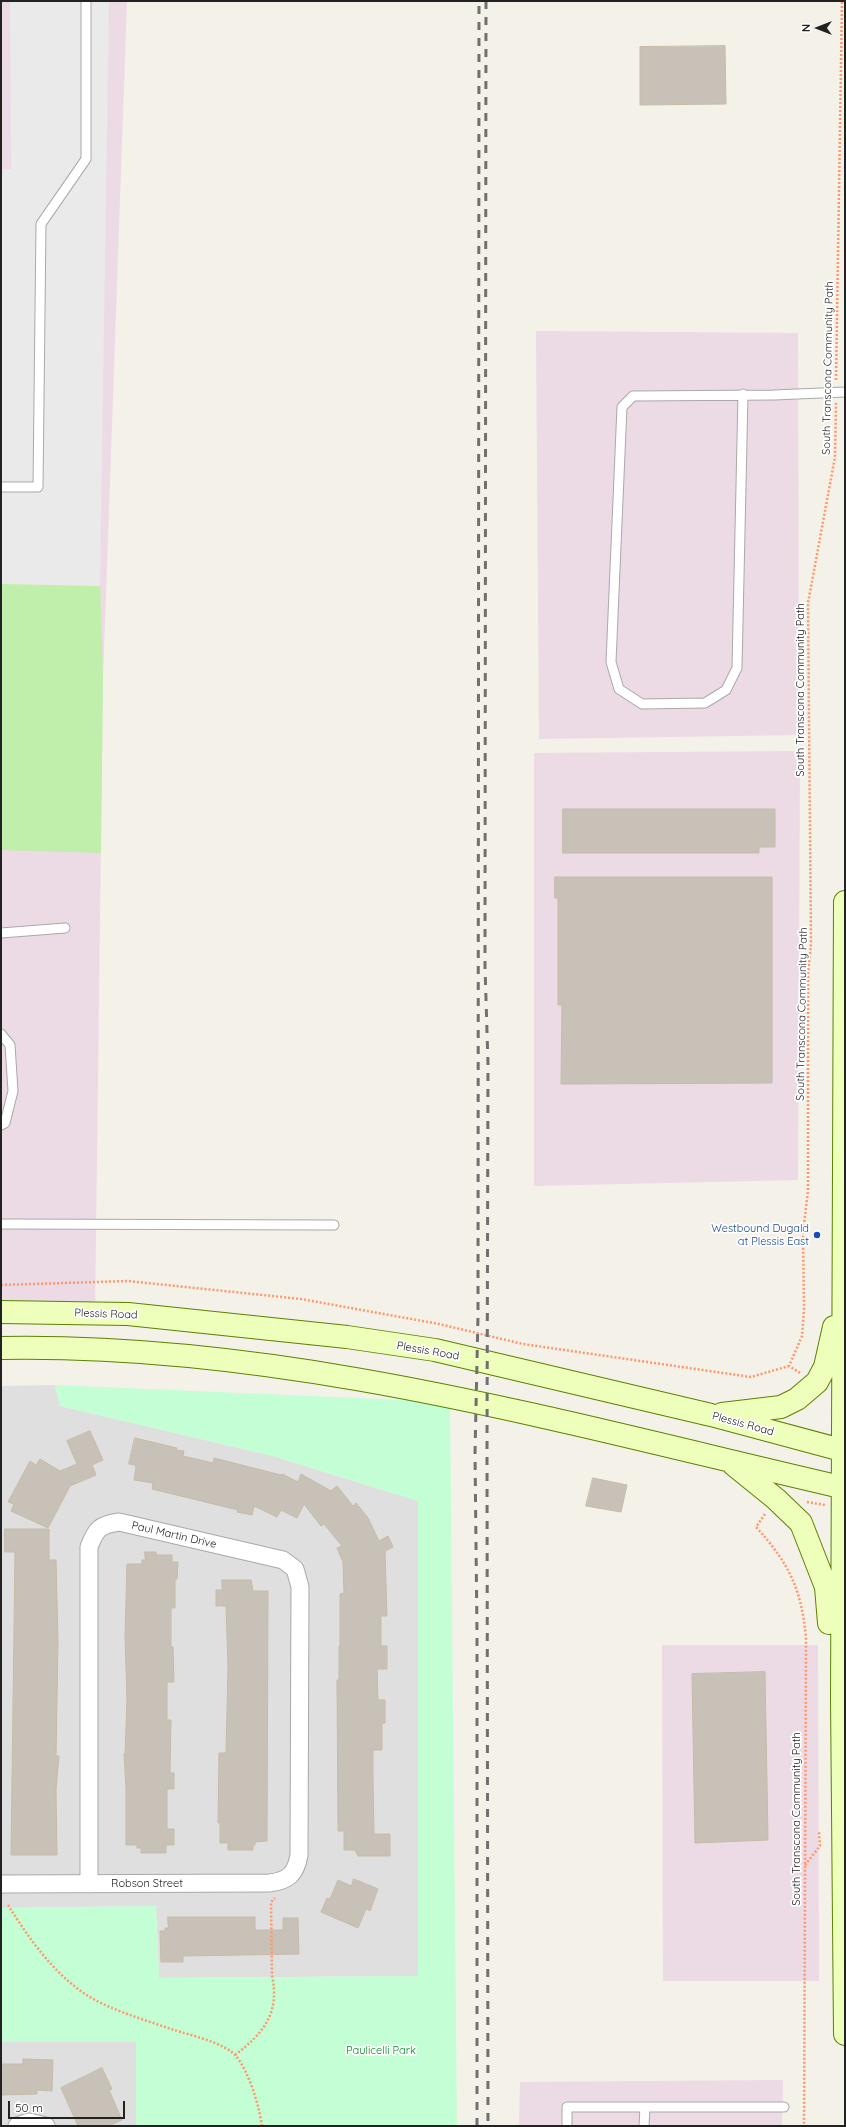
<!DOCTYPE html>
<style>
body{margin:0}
#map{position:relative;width:846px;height:2127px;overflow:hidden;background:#f3f1e8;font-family:Quicksand,sans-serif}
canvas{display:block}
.frame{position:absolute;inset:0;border:2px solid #222;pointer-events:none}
.north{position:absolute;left:798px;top:8px;width:40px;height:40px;-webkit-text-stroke:3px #fff;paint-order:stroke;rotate:270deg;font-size:11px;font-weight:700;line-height:16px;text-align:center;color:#222}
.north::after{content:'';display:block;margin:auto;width:14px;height:18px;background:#222;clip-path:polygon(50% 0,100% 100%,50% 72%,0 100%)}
.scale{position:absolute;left:8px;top:2101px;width:117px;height:18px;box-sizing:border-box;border:2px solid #222;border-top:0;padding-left:5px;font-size:12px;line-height:14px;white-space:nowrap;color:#222;-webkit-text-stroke:3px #fff;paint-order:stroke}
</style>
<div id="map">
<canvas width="846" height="2127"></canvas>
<div class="frame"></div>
<div class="north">N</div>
<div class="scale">50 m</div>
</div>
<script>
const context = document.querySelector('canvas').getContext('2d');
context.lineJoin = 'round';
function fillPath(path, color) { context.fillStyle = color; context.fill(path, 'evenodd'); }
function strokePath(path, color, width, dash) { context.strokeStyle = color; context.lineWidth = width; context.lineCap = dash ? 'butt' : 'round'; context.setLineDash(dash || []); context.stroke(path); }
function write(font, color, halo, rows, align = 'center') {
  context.font = font + ' Quicksand,sans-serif'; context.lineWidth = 3.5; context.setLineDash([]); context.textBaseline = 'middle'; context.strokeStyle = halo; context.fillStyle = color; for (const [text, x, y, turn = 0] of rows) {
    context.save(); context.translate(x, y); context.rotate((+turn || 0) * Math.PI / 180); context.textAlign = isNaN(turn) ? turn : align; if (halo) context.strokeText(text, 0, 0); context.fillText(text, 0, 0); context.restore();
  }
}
fillPath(new Path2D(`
 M 55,1385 L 60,1406 L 273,1456 L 418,1501 L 418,1976 L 159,1978 L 156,1906 L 1,1908 L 1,1386 Z
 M 1,2042 L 136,2042 L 136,2126 L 1,2126 Z`), '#e0dfdf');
fillPath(new Path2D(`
 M 1,1 L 127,1 L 103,678 L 95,1311 L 1,1314 Z
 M 536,331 L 798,333 L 799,735 L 539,739 Z
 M 800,751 L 798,1180 L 534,1186 L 534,753 Z
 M 662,1645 L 818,1645 L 819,1981 L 663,1981 Z
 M 783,2080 L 782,2126 L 519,2126 L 520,2082 Z`), '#ecdae5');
fillPath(new Path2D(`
 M 1,580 L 100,580 L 103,678 L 101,853 L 1,850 Z`), '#c0efac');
fillPath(new Path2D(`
 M 55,1385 L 450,1402 L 457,2126 L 136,2126 L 136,2042 L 1,2042 L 1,1908 L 156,1906 L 159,1978 L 418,1976 L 418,1501 L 273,1456 L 60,1406 Z`), '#c4fed4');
fillPath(new Path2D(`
 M 10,1 L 109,1 L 100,586 L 1,584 L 1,169 L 11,169 Z`), '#eaeaea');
const building = new Path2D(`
 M 725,46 L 726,104 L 640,105 L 640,47 Z
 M 563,809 L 775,809 L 775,847 L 759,847 L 759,853 L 563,853 Z
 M 555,877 L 772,877 L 772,1083 L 561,1084 L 562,1005 L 558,1005 L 558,898 L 555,898 Z
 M 90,1431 L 103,1460 L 92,1465 L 96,1475 L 70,1486 L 48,1528 L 11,1511 L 14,1504 L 8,1502 L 30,1461 L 36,1465 L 40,1459 L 60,1471 L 77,1464 L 67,1441 Z
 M 135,1438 L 177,1448 L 176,1450 L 184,1451 L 183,1456 L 213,1463 L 214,1458 L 281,1475 L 282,1474 L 298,1482 L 301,1474 L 331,1491 L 337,1486 L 353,1506 L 356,1503 L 368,1518 L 379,1541 L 388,1536 L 393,1547 L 385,1551 L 387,1616 L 381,1616 L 381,1646 L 387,1646 L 387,1669 L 377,1669 L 378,1700 L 385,1700 L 385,1723 L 382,1723 L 382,1750 L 373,1750 L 373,1781 L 374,1834 L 390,1834 L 390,1856 L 358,1856 L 355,1850 L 344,1850 L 344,1831 L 338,1831 L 337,1680 L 339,1680 L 339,1646 L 340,1646 L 340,1594 L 344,1593 L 343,1562 L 337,1548 L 342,1546 L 324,1524 L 321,1526 L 304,1504 L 297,1518 L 281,1510 L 277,1517 L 254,1506 L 252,1515 L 237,1512 L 238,1510 L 152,1489 L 153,1483 L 134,1480 L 136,1468 L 135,1465 L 129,1464 Z
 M 593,1478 L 627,1485 L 621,1512 L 586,1506 Z
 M 5,1529 L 49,1529 L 49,1560 L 56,1560 L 58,1640 L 56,1756 L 59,1756 L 56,1789 L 57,1855 L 11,1855 L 15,1552 L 5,1552 Z
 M 145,1552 L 156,1552 L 156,1555 L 172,1555 L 172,1562 L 178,1562 L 177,1579 L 175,1579 L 175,1608 L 171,1608 L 171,1647 L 173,1647 L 174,1682 L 167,1682 L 167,1720 L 171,1720 L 170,1773 L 174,1773 L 174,1789 L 167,1789 L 167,1829 L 174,1829 L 174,1845 L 166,1845 L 166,1853 L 141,1853 L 141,1848 L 137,1848 L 137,1845 L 126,1845 L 126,1788 L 124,1754 L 125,1754 L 127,1699 L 125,1636 L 127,1564 L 142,1564 L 142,1560 L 145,1560 Z
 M 222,1580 L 251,1580 L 253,1591 L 268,1591 L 267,1841 L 255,1842 L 255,1845 L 253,1845 L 253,1850 L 228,1850 L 228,1843 L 220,1843 L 220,1823 L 218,1823 L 219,1753 L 226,1753 L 228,1666 L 226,1606 L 216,1606 L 216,1590 L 222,1590 Z
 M 765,1672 L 768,1840 L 695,1843 L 692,1674 Z
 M 354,1879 L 378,1889 L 370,1911 L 366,1909 L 358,1928 L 321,1912 L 327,1898 L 330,1899 L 338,1880 L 351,1886 Z
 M 168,1917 L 255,1917 L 255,1930 L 283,1930 L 283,1918 L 298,1918 L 299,1954 L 183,1956 L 183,1962 L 161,1962 L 160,1931 L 165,1931 L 165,1928 L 168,1928 Z
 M 23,2059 L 53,2060 L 52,2091 L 37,2090 L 37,2094 L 1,2095 L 1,2064 L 23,2064 Z
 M 102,2068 L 112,2089 L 109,2090 L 122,2120 L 108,2126 L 78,2126 L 61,2088 Z`);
fillPath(building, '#c8c1b7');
strokePath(building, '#c6bba9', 1);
const lane = new Path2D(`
 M 743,394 L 737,668 L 726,690 L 705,703 L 642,704 L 619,689 L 611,662 L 622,407 L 633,396 L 774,395 L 845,392
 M 1,487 L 38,487 L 41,224 L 86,159 L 86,1
 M 1,933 L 65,928
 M 1,1034 L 10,1045 L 13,1091 L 5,1123 L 1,1125
 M 1,1224 L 334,1225
 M 567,2126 L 567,2107 L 784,2107
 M 644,2126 L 645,2107`);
const street = new Path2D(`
 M 1,1884 L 269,1883 C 288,1881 296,1874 299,1855 L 300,1587 L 295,1569 L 283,1560 L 119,1522 C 99,1525 96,1529 89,1547 L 89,1884
 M 17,2126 L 29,2122 L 46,2126`);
const secondary = new Path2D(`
 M 845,902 L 842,1698 L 845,2034
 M 1,1312 L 128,1314 L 347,1337 L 435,1350 L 711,1415 L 845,1451
 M 1,1348 C 289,1343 567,1424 845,1488
 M 722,1414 L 781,1407 L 797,1399 L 817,1382 L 825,1367 L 834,1327
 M 734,1465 L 776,1499 L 801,1523 L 826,1587 L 829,1623`);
strokePath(lane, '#a9a9a9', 11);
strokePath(street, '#a9a9a9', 19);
strokePath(secondary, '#5b8200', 24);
strokePath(new Path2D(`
 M 836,380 L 842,1
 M 1,1285 L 128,1281 L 301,1299 L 439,1324 L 523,1344 L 751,1377 L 789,1366
 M 800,1373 L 789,1366 L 802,1336 L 804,1309 L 803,1232 L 808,1191 L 808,973 L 811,944 L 808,603 L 835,457 L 836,403
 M 807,1502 L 825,1505
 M 765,1514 L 756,1527 C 789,1563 802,1590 806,1639 L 804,2126
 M 805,1865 L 820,1846 L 819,1831
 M 8,1905 C 30,1940 57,1979 95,2000 C 120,2013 148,2021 174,2030 C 190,2035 225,2043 236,2056 C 249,2072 259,2105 262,2126
 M 235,2055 C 264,2033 280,2013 272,1975 L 271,1902 L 275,1898`), '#ff976d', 2.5, [2, 2]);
strokePath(lane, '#fff', 9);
strokePath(street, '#fff', 17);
strokePath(secondary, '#eefebb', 22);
strokePath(new Path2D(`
 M 486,1 L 485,966 L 488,1064 L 487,1452 L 488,2126
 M 477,2126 L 477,1633 L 475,1453 L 478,1316 L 479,1`), '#707070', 3, [8, 8]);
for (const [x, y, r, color] of [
 [817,1235,4,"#1a4fb4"]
]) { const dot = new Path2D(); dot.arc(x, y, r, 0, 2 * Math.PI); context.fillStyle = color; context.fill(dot); strokePath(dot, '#fff', 1.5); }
write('11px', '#222', '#fff', [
 ["South Transcona Community Path",828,368,-89],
 ["South Transcona Community Path",801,690,-90],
 ["South Transcona Community Path",802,1014,-89],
 ["Plessis Road",106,1314,2],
 ["Plessis Road",428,1351,10],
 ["Plessis Road",743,1424,15],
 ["Paul Martin Drive",174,1535,13],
 ["South Transcona Community Path",797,1819,-90],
 ["Robson Street",147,1884]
]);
write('11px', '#164399', '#fff', [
 ["Westbound Dugald",809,1229],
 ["at Plessis East",809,1242]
], 'right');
write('11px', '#048727', '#fff', [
 ["Paulicelli Park",381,2051]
]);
</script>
